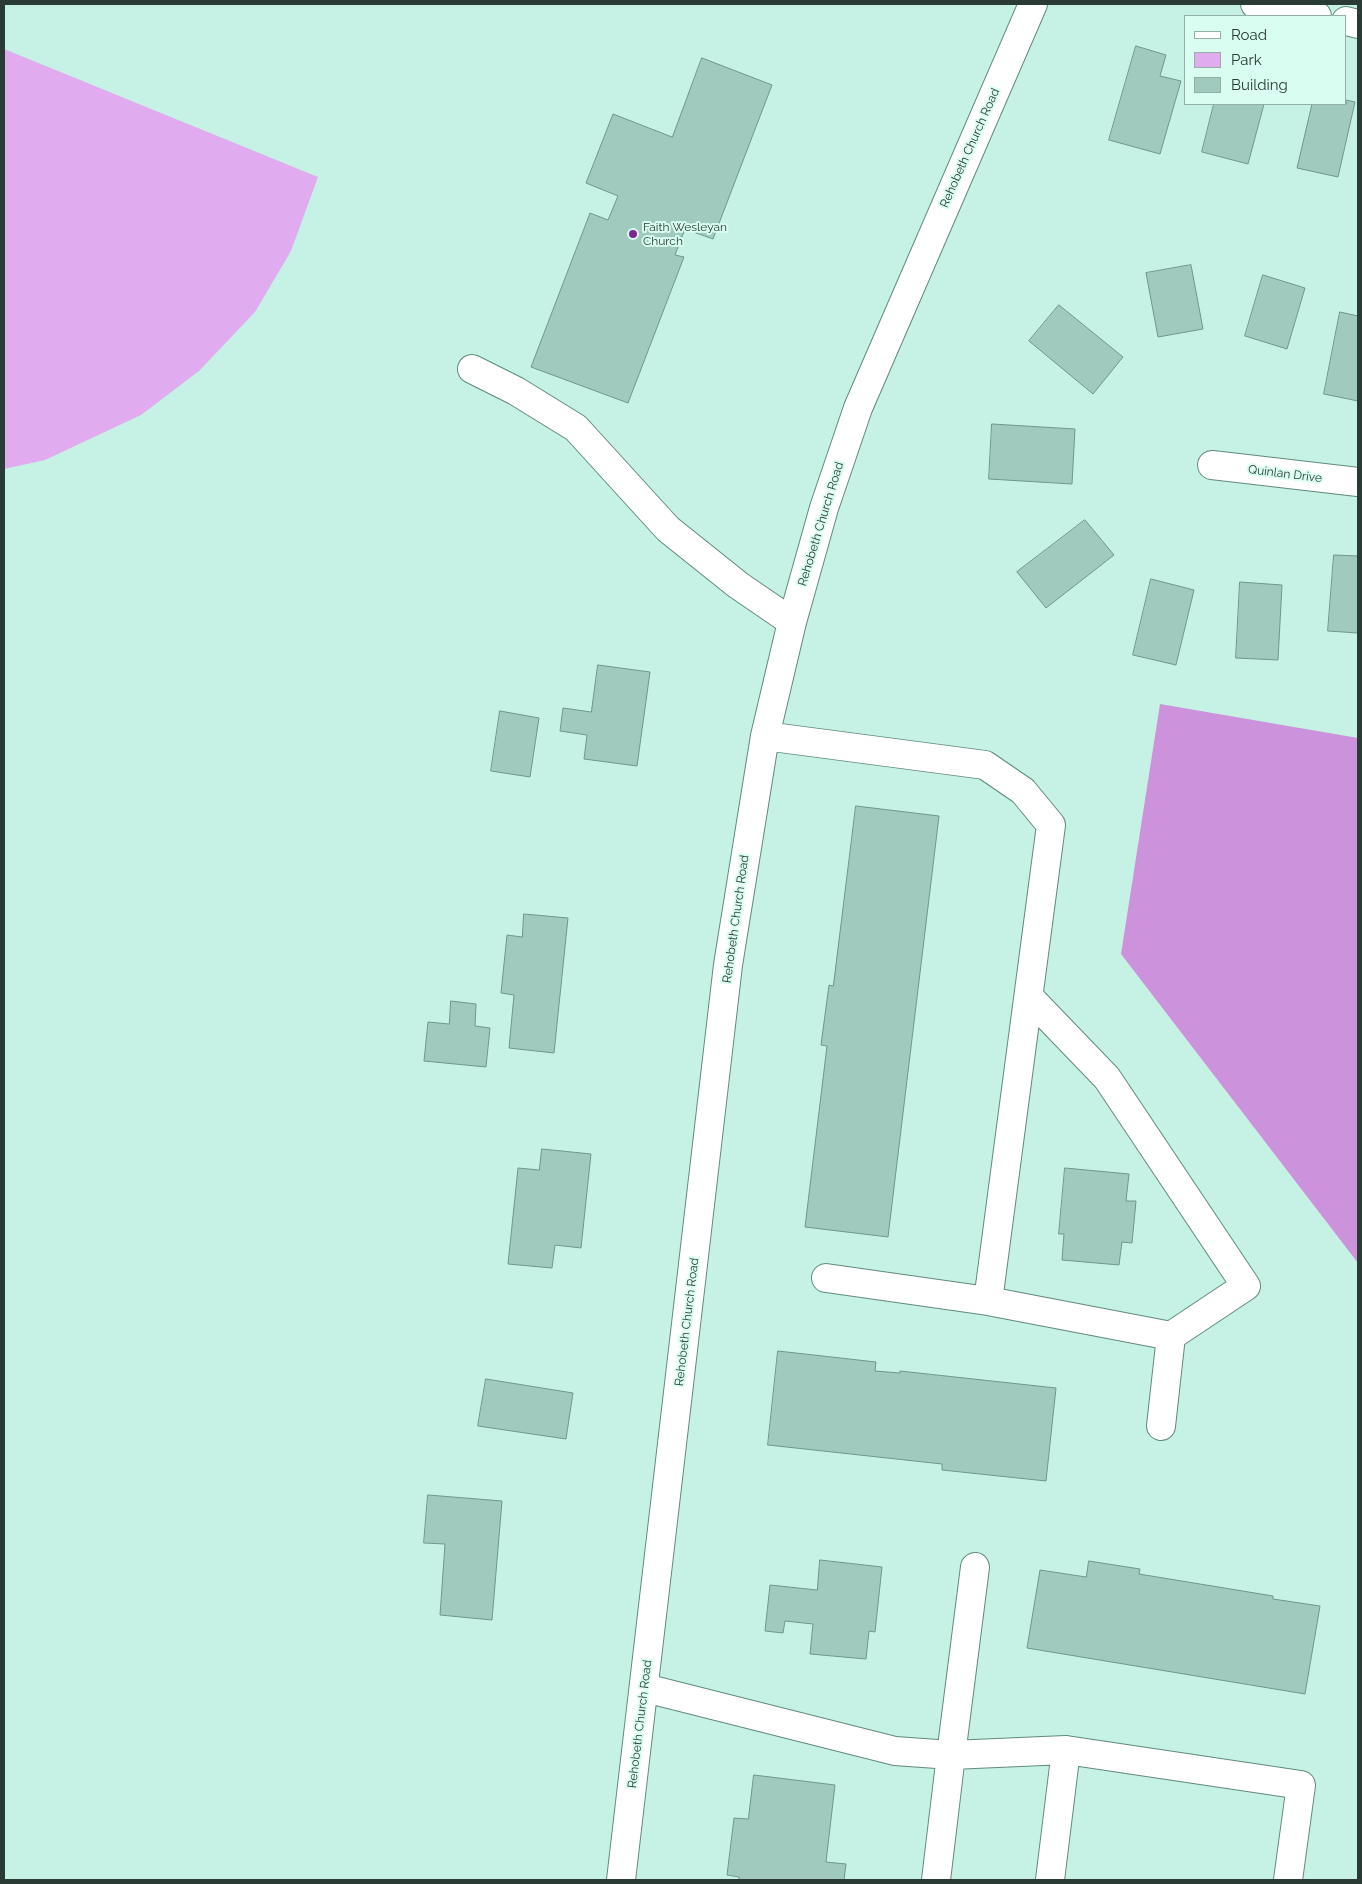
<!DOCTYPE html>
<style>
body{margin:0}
#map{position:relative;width:1362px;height:1884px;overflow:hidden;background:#c6f2e5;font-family:Raleway,sans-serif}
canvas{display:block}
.frame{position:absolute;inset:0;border:5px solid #2a3b36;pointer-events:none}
.legend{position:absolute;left:1184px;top:15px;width:162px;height:90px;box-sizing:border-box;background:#dafdf2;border:1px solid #94afa7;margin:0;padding:6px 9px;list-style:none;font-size:15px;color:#2a3b36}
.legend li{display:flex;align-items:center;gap:10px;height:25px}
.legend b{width:25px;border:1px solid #94afa7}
</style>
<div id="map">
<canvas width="1362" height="1884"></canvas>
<div class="frame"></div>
<ul class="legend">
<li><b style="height:6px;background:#fff"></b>Road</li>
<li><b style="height:14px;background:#e1abef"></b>Park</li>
<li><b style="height:14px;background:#9fcabd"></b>Building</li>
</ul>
</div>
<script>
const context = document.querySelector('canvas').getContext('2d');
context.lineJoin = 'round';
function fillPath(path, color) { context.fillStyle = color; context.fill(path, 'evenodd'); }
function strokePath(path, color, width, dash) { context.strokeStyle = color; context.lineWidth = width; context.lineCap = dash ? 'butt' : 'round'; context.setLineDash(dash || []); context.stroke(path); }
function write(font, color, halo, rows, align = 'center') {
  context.font = font + ' Raleway,sans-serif'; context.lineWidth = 4; context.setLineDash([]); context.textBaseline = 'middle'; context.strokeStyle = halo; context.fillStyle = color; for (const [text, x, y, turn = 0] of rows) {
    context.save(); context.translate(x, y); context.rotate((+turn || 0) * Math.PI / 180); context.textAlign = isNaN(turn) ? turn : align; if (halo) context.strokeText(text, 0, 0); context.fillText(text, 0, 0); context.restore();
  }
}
fillPath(new Path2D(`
 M 4,49 L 318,177 L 291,251 L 255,312 L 199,371 L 141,415 L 45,460 L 4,469 Z`), '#e1abef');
fillPath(new Path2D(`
 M 1160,704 L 1358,738 L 1358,1263 L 1121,954 Z`), '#cc92dc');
const building = new Path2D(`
 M 1136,46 L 1166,55 L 1160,76 L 1181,81 L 1160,154 L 1109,140 Z
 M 702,58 L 772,85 L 713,239 L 685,229 L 675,255 L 684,257 L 628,403 L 531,367 L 590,213 L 608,220 L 618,196 L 586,183 L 613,114 L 672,137 Z
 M 1346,100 L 1355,102 L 1338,177 L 1297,168 L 1312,104 L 1346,104 Z
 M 1214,104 L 1264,104 L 1248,164 L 1202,152 Z
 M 1191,265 L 1203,329 L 1158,337 L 1146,273 Z
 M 1263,275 L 1305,288 L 1287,349 L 1245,336 Z
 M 1059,305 L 1123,357 L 1093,394 L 1029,341 Z
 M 1340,312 L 1358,316 L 1358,401 L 1324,394 Z
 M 992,424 L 1075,429 L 1072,484 L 989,479 Z
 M 1085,520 L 1114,555 L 1046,608 L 1017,572 Z
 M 1334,555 L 1358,556 L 1358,633 L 1328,631 Z
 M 1151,579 L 1194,590 L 1176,665 L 1133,655 Z
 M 1240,582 L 1282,585 L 1278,660 L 1236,658 Z
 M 598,665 L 650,672 L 637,766 L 584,759 L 587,735 L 560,731 L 563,708 L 591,712 Z
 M 500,711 L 539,718 L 530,777 L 491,771 Z
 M 856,806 L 939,816 L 888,1237 L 805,1227 L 827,1046 L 821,1045 L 829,985 L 833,986 Z
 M 524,914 L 568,918 L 554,1053 L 509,1048 L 514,995 L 501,993 L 507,935 L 522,937 Z
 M 451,1001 L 476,1004 L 475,1026 L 490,1028 L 486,1067 L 424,1061 L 428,1022 L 449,1024 Z
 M 542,1149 L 591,1154 L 581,1248 L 555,1245 L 552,1268 L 508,1264 L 518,1168 L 539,1170 Z
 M 1065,1168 L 1129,1174 L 1126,1201 L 1136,1201 L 1132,1243 L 1122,1242 L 1119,1265 L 1062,1260 L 1064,1234 L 1059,1234 Z
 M 778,1351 L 876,1362 L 875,1371 L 900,1373 L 900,1371 L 1056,1388 L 1046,1481 L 942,1470 L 942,1464 L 768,1445 Z
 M 486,1379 L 573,1393 L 566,1439 L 478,1426 Z
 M 428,1495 L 502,1501 L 492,1620 L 440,1615 L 445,1544 L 424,1543 Z
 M 820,1560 L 882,1567 L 875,1632 L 869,1631 L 866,1659 L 810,1654 L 813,1624 L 785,1621 L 783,1633 L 765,1631 L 770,1585 L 817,1590 Z
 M 1089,1561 L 1140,1569 L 1139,1574 L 1273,1596 L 1273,1599 L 1320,1606 L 1305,1694 L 1027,1648 L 1040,1570 L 1086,1577 Z
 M 754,1775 L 835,1785 L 826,1862 L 846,1864 L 844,1880 L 739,1880 L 739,1877 L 727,1875 L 734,1818 L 748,1819 Z`);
fillPath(building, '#9fcabd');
strokePath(building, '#6d978b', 1);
const minor = new Path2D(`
 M 1255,4 L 1317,16
 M 1346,21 L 1358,24
 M 472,369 L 516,391 L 576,428 L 668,529 L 738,585 L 792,622
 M 1212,465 L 1358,482
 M 765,736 L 985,765 L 1023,791 L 1051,825 L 988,1301 L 826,1278
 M 988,1301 L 1171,1336 L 1246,1286 L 1107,1078 L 1030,998
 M 1161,1426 L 1171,1336
 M 975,1567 L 951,1755 L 1066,1750
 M 645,1688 L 895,1751 L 951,1755 L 936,1880
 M 621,1880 L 728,965 L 765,736 L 792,622 L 824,508 L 858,408 L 1033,4
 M 1050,1880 L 1066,1750 L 1301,1785 L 1288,1880`);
strokePath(minor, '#618a7f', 30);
strokePath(minor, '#fff', 28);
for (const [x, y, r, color] of [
 [633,234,5,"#7e2694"]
]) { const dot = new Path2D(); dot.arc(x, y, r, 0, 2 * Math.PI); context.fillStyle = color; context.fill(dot); strokePath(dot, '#dafdf2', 2); }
write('12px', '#2a3b36', '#dafdf2', [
 ["Rehobeth Church Road",970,148,-66],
 ["Quinlan Drive",1285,474,7],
 ["Rehobeth Church Road",821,524,-73],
 ["Rehobeth Church Road",736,919,-82],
 ["Rehobeth Church Road",687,1322,-83],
 ["Rehobeth Church Road",640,1724,-83]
]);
write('12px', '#2a3b36', '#dafdf2', [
 ["Faith Wesleyan",643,227],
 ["Church",643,241]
], 'left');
</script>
